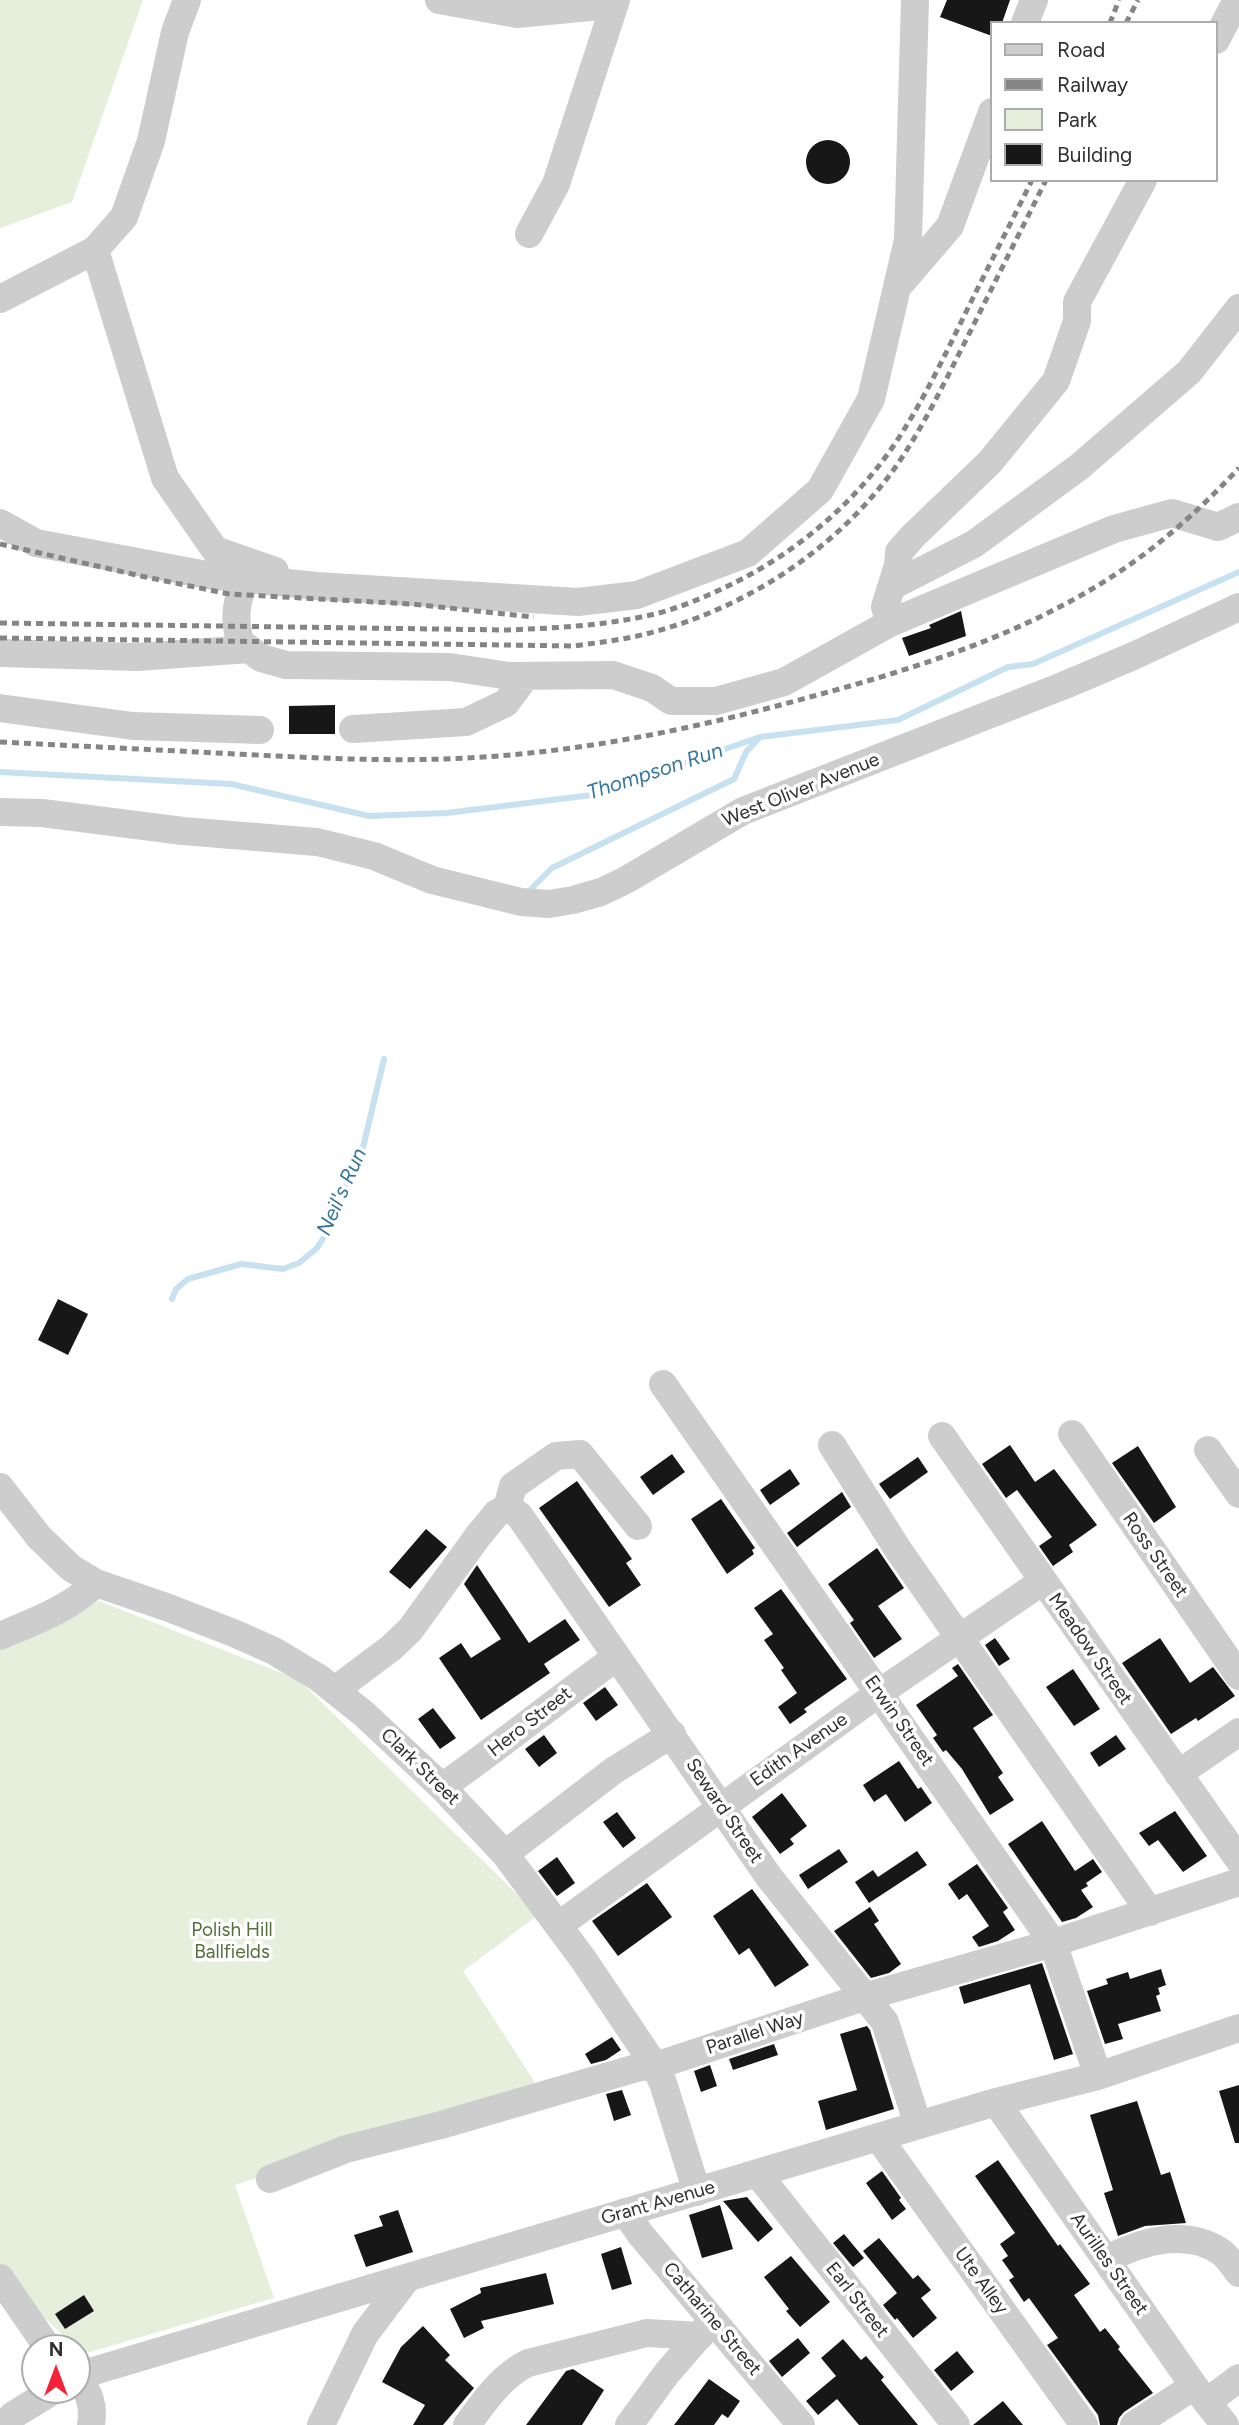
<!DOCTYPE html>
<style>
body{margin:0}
#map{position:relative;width:1239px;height:2425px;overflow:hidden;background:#fff;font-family:Figtree,sans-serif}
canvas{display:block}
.legend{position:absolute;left:990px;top:21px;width:228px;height:161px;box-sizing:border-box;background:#fff;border:2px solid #acacac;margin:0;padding:9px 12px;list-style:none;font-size:21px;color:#303030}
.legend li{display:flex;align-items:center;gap:14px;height:35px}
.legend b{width:35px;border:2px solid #acacac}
.north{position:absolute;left:21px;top:2334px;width:70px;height:70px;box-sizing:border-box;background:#fff;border:2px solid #acacac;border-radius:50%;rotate:0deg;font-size:19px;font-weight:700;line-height:28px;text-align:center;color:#303030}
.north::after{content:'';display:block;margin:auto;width:24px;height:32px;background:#f62238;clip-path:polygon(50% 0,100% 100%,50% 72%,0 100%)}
</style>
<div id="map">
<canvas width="1239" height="2425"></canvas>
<ul class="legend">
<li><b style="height:9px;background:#cdcdcd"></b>Road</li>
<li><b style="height:9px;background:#858585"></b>Railway</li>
<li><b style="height:19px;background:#e6eedc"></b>Park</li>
<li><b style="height:19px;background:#171717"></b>Building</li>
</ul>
<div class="north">N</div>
</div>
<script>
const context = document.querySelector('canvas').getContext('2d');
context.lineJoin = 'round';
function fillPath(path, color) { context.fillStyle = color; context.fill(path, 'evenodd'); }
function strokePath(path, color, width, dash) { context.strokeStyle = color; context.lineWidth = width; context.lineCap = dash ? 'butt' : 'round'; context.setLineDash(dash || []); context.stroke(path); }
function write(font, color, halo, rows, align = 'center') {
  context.font = font + ' Figtree,sans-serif'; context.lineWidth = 7; context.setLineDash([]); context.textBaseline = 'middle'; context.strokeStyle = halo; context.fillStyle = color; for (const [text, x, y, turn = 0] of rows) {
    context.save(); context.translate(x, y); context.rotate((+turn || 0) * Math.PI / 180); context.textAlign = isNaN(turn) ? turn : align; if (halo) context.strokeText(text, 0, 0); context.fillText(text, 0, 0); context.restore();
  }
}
fillPath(new Path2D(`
 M 0,0 L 143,0 L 72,202 L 0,228 Z
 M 99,1601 L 299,1680 L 538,1915 L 463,1971 L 536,2084 L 235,2185 L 274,2298 L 83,2354 L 32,2306 L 0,2263 L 0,1644 Z`), '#e6eedc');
strokePath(new Path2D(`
 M 0,772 L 231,784 L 369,816 L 447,813 L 592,795 L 760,737 L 898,720 L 1008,667 L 1033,664 L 1239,572
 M 531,889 L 552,868 L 734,779 L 746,752 L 760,737
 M 172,1299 L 176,1289 L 188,1279 L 241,1264 L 283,1269 L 299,1263 L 317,1248 L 329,1229 L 345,1187 L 360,1160 L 384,1059`), '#c7e1f0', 6);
fillPath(new Path2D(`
 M 947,0 L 1010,0 L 1002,23 L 992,23 L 992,36 L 940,17 Z
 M806 162a22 22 0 1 1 44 0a22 22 0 1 1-44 0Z
 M 961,611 L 966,636 L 909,656 L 902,638 L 931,628 L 929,625 Z
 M 335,705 L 335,734 L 289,734 L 289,706 Z
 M 58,1299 L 88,1314 L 68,1355 L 38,1340 Z
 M 1010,1445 L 1035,1482 L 1054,1469 L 1097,1525 L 1069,1545 L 1073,1552 L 1053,1566 L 1039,1546 L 1052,1537 L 1017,1490 L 1006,1498 L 982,1464 Z
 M 1138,1446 L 1176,1507 L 1154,1523 L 1112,1463 Z
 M 672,1454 L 685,1472 L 653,1495 L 640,1477 Z
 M 918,1457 L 928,1472 L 890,1499 L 879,1484 Z
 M 790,1469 L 800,1484 L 770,1505 L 760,1490 Z
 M 577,1481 L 632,1559 L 626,1563 L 641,1585 L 609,1607 L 539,1508 Z
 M 842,1492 L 851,1507 L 797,1547 L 787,1533 Z
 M 721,1499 L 755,1548 L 752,1550 L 754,1554 L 727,1574 L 691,1519 Z
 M 426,1529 L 447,1547 L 410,1589 L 389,1572 Z
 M 877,1548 L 904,1588 L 878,1606 L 902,1639 L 874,1658 L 850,1623 L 854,1620 L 828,1584 Z
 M 477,1565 L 529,1643 L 565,1619 L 580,1640 L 544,1664 L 550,1673 L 481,1720 L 439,1658 L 461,1643 L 471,1658 L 501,1639 L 464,1584 Z
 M 781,1589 L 847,1679 L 804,1709 L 807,1712 L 790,1724 L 778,1707 L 797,1693 L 781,1670 L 784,1668 L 764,1640 L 773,1634 L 754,1608 Z
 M 995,1638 L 1010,1659 L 999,1666 L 985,1645 Z
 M 1160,1638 L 1190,1683 L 1213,1667 L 1235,1696 L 1198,1721 L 1196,1718 L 1171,1734 L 1122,1663 Z
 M 958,1664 L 993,1715 L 973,1728 L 1003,1773 L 998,1777 L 1014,1800 L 990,1815 L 962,1769 L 946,1750 L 943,1752 L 933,1738 L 937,1735 L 916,1705 L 958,1676 L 952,1668 Z
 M 1073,1669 L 1100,1709 L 1074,1726 L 1046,1687 Z
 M 605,1687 L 618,1705 L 596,1721 L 583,1703 Z
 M 433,1708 L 456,1738 L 440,1749 L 418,1719 Z
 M 544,1735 L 557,1753 L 539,1767 L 525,1749 Z
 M 1116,1735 L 1126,1749 L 1099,1767 L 1090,1753 Z
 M 899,1761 L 918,1789 L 921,1787 L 932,1803 L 905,1822 L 886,1794 L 874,1802 L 863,1785 Z
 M 782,1793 L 807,1826 L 790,1839 L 794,1844 L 780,1854 L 752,1817 Z
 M 1175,1811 L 1207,1856 L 1183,1872 L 1158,1840 L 1149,1846 L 1139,1833 Z
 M 617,1812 L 636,1838 L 623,1848 L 603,1822 Z
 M 1042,1821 L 1075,1871 L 1093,1859 L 1102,1872 L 1086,1883 L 1088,1886 L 1081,1890 L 1093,1907 L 1076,1918 L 1062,1922 L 1008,1844 Z
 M 839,1849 L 848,1862 L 808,1889 L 799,1875 Z
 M 917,1851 L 927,1865 L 869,1903 L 855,1882 L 873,1870 L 878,1877 Z
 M 557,1857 L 575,1883 L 557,1896 L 538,1871 Z
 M 977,1864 L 1008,1908 L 1003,1912 L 1015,1930 L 998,1941 L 979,1947 L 972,1937 L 989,1926 L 967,1894 L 959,1900 L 948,1884 Z
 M 647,1883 L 672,1917 L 618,1956 L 592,1921 Z
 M 752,1889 L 809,1965 L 775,1987 L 749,1948 L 739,1955 L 713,1916 Z
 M 870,1907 L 879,1921 L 874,1924 L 901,1964 L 889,1973 L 871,1978 L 834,1931 Z
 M 1042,1963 L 1073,2054 L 1054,2060 L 1030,1984 L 964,2004 L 959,1987 Z
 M 1161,1969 L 1166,1985 L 1158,1988 L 1160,1994 L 1156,1996 L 1161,2011 L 1118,2024 L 1123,2039 L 1105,2044 L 1087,1991 L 1108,1984 L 1106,1979 L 1128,1972 L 1130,1979 Z
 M 867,2026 L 870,2030 L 894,2109 L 826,2130 L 818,2101 L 857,2090 L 840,2034 Z
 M 612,2037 L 621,2050 L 606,2060 L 591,2064 L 585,2054 Z
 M 774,2044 L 778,2055 L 733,2070 L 729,2059 Z
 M 710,2065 L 717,2086 L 701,2092 L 694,2071 Z
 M 1239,2085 L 1239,2143 L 1235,2143 L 1219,2091 Z
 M 622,2090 L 631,2115 L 614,2121 L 606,2094 Z
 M 1137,2101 L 1161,2175 L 1170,2172 L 1186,2223 L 1145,2226 L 1118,2236 L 1104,2193 L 1113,2190 L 1090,2115 Z
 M 998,2160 L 1058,2246 L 1060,2244 L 1090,2284 L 1074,2295 L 1100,2332 L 1105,2328 L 1120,2347 L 1118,2349 L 1153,2393 L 1124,2412 L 1119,2418 L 1117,2425 L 1100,2425 L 1098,2415 L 1047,2345 L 1058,2338 L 1029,2298 L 1024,2302 L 1009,2280 L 1014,2277 L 1002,2260 L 1008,2256 L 1000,2244 L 1015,2233 L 975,2176 Z
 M 882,2171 L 901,2198 L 899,2200 L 906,2209 L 892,2220 L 866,2183 Z
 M 747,2197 L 773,2229 L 758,2242 L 723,2201 Z
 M 720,2205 L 733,2249 L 702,2258 L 689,2215 Z
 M 398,2210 L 413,2252 L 366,2267 L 354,2235 L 383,2226 L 379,2216 Z
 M 844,2234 L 864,2258 L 853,2267 L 833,2243 Z
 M 879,2238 L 913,2279 L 918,2275 L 931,2290 L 921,2298 L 937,2318 L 913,2338 L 897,2318 L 895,2320 L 883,2305 L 897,2293 L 863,2251 Z
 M 621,2247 L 632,2284 L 612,2290 L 601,2254 Z
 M 791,2256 L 830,2302 L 800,2327 L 786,2311 L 789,2309 L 764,2277 Z
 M 546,2273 L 554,2304 L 481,2321 L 484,2328 L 464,2338 L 450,2309 L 481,2293 L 480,2288 Z
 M 84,2295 L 94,2311 L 65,2329 L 55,2314 Z
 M 423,2326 L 450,2355 L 445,2360 L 474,2388 L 443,2425 L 413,2425 L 425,2405 L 382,2382 L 401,2347 Z
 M 798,2338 L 810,2353 L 782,2377 L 769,2361 Z
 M 843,2339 L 861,2360 L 866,2356 L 884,2377 L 881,2380 L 918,2425 L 859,2425 L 837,2399 L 818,2415 L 806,2401 L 836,2376 L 821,2358 Z
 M 957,2351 L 974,2372 L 951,2391 L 934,2370 Z
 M 573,2369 L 604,2390 L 582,2425 L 526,2425 L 566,2371 Z
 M 709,2379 L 740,2401 L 728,2418 L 722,2414 L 714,2425 L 674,2425 Z
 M 1003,2401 L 1023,2425 L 973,2425 Z`), '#171717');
strokePath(new Path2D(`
 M 439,0 L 517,14 L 600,6 L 615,0
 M 1025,23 L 1034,0
 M 1216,40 L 1237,0
 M 529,234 L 556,184 L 616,0
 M 95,250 L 165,478 L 215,550 L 275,571
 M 902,282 L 950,226 L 992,112
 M 0,299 L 95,250 L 124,217 L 151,141 L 175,32 L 187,0
 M 0,523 L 36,543 L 207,575 L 317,586 L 578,602 L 637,595 L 748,553 L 820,490 L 871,399 L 908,240 L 915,0
 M 247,579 C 235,600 234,619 240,642 L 261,658 L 286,665 L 450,667 L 509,676 L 613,675 L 652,688 L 671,701 L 716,701 L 784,682 L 890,623 L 1114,529 L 1172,513 L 1218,527 L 1239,517
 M 892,586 L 974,544 L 1079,467 L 1189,372 L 1239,308
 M 890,623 L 885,607 L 898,565 L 899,552 L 912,537 L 990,462 L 1056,381 L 1077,321 L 1077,302 L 1143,180
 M 0,653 L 137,657 L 250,649
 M 0,708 L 133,726 L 260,730
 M 353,729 L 466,722 L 506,703 L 526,676
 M 0,812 L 42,813 L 183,831 L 317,842 L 374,856 L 432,880 L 521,902 L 549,904 L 573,900 L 601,892 L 626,880 L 743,811 L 1065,685 L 1131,657 L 1239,607
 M 663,1384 L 1053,1943 L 1098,2076
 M 1072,1434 L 1239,1676
 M 942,1436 L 1239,1860
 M 832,1445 L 897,1548 L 1150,1912
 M 1208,1450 L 1239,1494
 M 0,1487 L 39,1537 L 71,1568 L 96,1583 L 169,1608 L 236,1634 L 274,1651 L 319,1678 L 364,1714 L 442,1787 L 505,1854 L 583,1959 L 655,2066 L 663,2083 L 697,2192
 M 507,1508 L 519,1515 L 769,1877 L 885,2022 L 918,2125
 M 507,1508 L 513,1486 L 556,1456 L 580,1454 L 638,1526
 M 0,1636 C 35,1621 69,1609 96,1583
 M 335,1690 L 391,1648 L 410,1630 L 478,1536 L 497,1513 L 507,1508
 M 1178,1774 L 1239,1732
 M 442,1787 C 502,1745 558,1699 617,1657
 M 505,1854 L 613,1771 L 672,1734
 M 559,1925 L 879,1693 L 1043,1581
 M 996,2102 L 1194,2386 L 1225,2425
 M 878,2137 L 1084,2425
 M 758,2174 L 956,2425
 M 270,2179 L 346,2149 L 441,2125 L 640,2067 L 655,2066 L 864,1997 L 1053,1943 L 1239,1882
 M 625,2212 L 641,2235 L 801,2425
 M 1106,2260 C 1140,2241 1187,2228 1221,2252 C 1228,2257 1234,2267 1239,2273
 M 0,2278 L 48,2348
 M 77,2376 L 996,2102 L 1098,2076 L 1239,2028
 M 77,2378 C 90,2392 94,2406 91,2425
 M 1207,2402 L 1239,2378
 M 5,2425 L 12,2416 L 54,2390
 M 321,2425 L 365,2334 L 408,2277
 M 467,2425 C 484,2402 501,2376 528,2363 L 647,2333 L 700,2336
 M 629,2425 L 667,2373 L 707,2327
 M 1134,2425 L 1194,2386`), '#cdcdcd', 28);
strokePath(new Path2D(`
 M 1110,23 L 1119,0
 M 1126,23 L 1138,0
 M 0,544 L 141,576 L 229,594 L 411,604 L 534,617
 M 0,623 L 508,630 C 554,628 600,626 646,616 C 675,610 703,598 730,585 C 798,552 859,500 900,436 C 925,397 945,355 965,314 C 987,269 1010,225 1032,180
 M 0,638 L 574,646 C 602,642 630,639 657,631 C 752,605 843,544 899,462 C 926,422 946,379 968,336 C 994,284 1020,232 1046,180
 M 0,742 C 79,746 158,750 237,754 C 314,758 390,762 467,758 C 583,752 698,728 810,697 C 907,671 1006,640 1092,589 C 1148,556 1195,515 1239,468`), '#858585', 5, [7, 5]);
write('19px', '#303030', '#fff', [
 ["West Oliver Avenue",801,790,-22],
 ["Ross Street",1155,1555,55],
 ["Meadow Street",1090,1649,55],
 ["Erwin Street",899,1721,55],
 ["Hero Street",530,1722,-38],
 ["Edith Avenue",799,1750,-35],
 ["Clark Street",420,1767,44],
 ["Seward Street",724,1811,56],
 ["Parallel Way",755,2033,-18],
 ["Grant Avenue",658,2203,-16],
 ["Aurilles Street",1109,2264,55],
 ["Ute Alley",981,2281,54],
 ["Earl Street",857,2300,52],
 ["Catharine Street",712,2319,50]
]);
write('19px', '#547038', '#fff', [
 ["Polish Hill",232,1930],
 ["Ballfields",232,1952]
]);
write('italic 21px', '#35769b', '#fff', [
 ["Thompson Run",655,772,-18],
 ["Neil's Run",342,1192,-66]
]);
</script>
